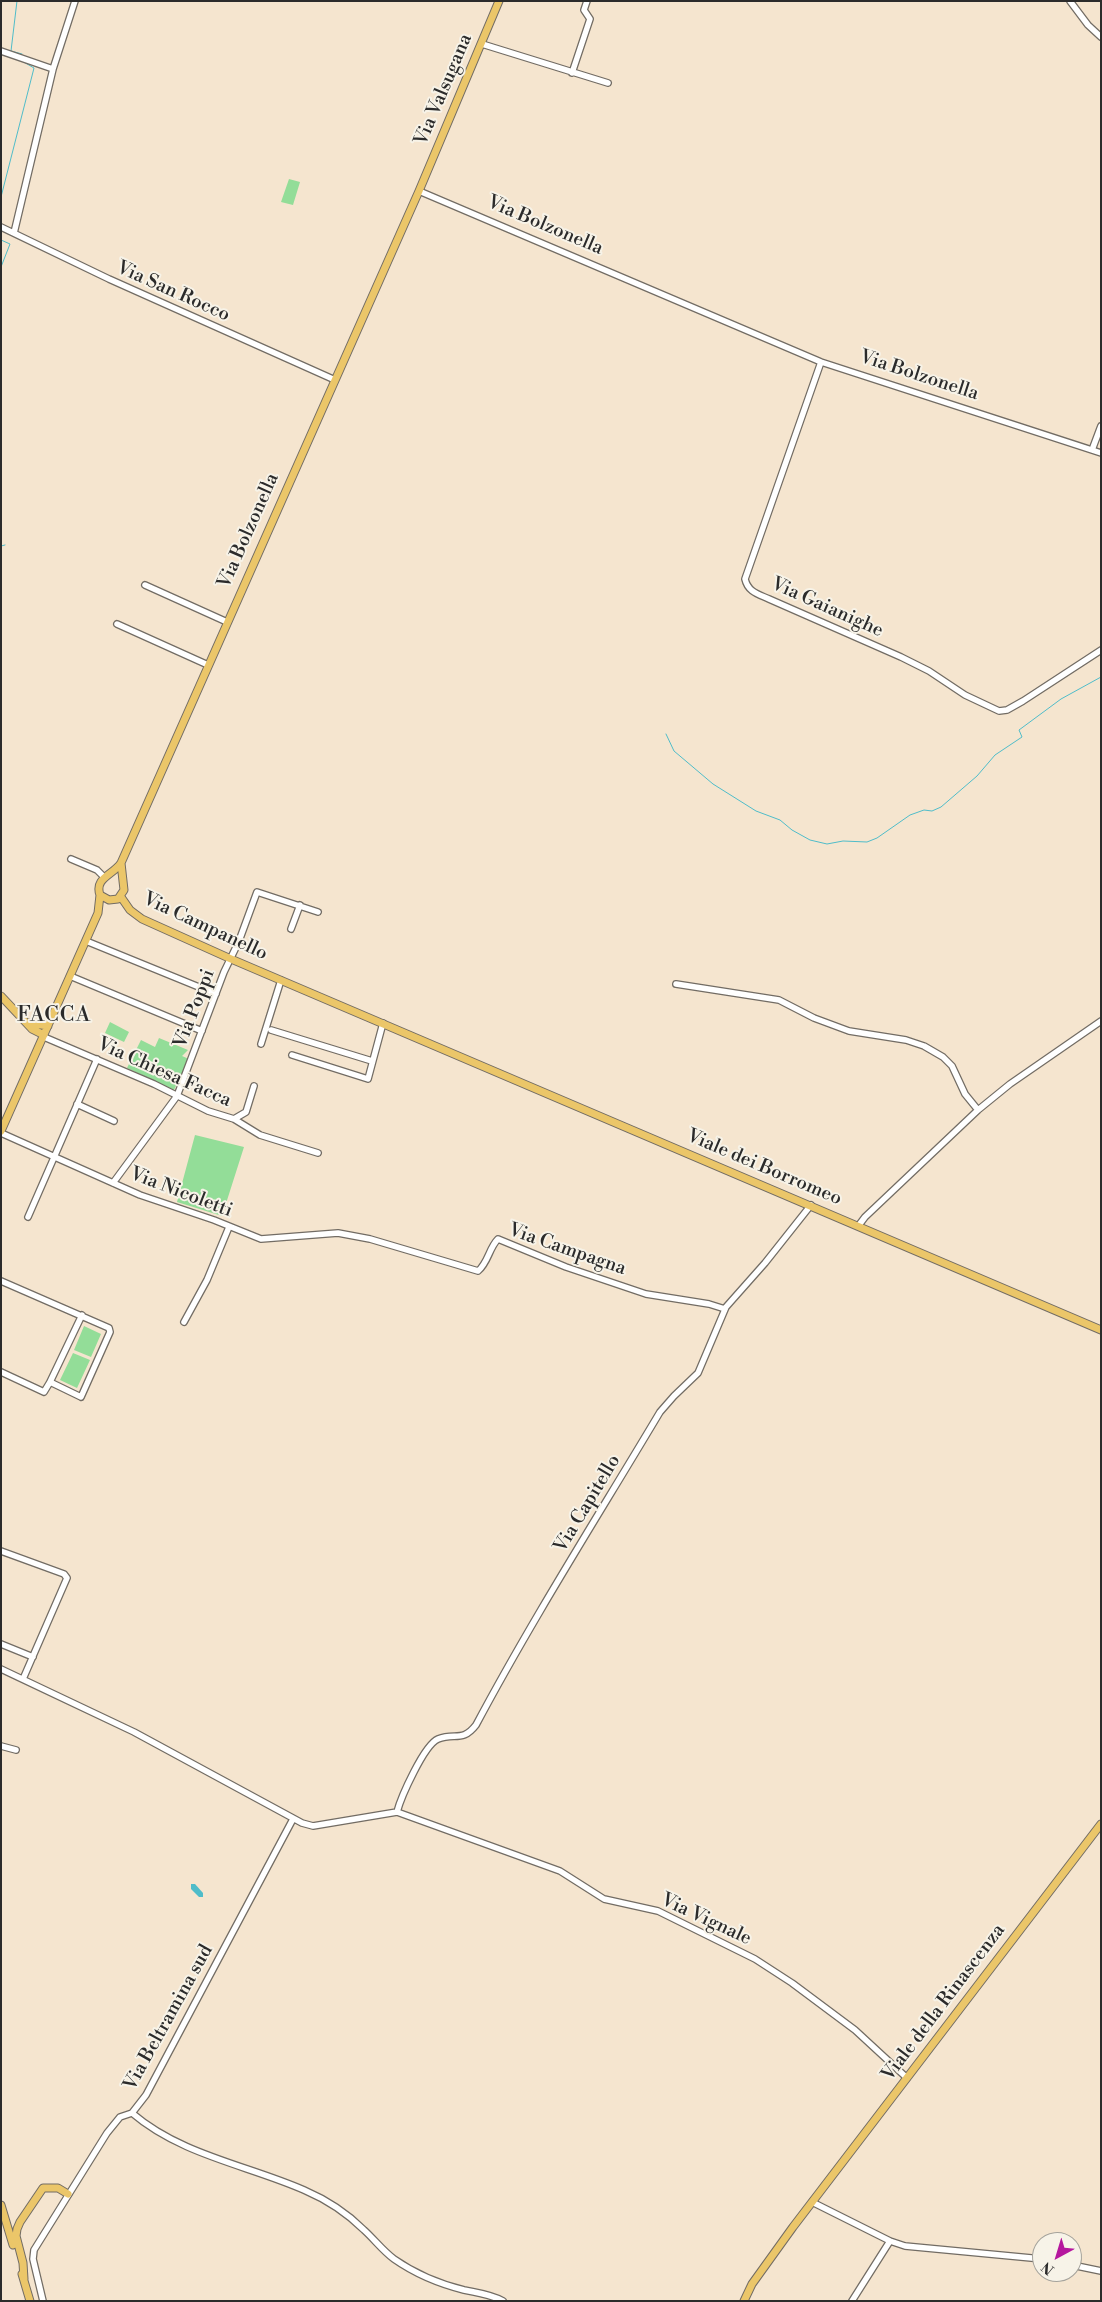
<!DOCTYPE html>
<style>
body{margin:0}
#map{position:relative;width:1102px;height:2302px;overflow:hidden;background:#f5e5cf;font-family:"Libre Bodoni",serif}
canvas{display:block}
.frame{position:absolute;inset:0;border:2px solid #2b2b2b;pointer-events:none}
.north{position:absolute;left:1032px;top:2232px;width:50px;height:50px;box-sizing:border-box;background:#f7f3e8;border:1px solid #a5a39c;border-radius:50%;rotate:219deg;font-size:14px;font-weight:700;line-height:20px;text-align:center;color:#2b2b2b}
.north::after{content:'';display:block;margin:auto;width:18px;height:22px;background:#b5179e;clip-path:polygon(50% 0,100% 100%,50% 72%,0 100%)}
</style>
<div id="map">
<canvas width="1102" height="2302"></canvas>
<div class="frame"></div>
<div class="north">N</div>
</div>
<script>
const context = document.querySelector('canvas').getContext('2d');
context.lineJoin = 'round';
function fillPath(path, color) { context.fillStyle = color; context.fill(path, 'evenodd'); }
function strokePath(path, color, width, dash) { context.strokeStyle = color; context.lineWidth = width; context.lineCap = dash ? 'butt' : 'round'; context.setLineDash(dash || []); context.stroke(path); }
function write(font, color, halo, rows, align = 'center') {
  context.font = font + ' "Libre Bodoni",serif'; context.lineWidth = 4; context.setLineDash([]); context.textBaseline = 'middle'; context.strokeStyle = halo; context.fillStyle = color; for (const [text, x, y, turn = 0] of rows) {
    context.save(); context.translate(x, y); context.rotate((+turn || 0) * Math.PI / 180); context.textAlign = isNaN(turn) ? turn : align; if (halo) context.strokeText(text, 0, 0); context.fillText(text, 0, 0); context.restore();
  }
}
fillPath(new Path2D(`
 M 289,179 L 300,182 L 293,205 L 281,202 Z
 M 110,1022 L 129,1032 L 124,1042 L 105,1033 Z
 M 159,1038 L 188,1050 L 182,1056 L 189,1059 L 174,1090 L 127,1068 L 141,1040 L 155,1047 Z
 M 195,1135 L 244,1147 L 222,1216 L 177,1202 Z
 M 84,1326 L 101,1334 L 91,1357 L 74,1350 Z
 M 73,1353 L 90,1360 L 77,1388 L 60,1380 Z`), '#93dd98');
fillPath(new Path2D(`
 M 191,1884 L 195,1884 L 203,1893 L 203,1897 L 199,1897 L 191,1889 Z`), '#4fbcc9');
strokePath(new Path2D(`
 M 17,1 L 11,51 L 22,54
 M 1,197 L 34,68 L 22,61
 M 1,240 L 10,244 L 1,267
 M 1,546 L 5,545
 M 666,734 L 674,751 L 713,784 L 756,811 L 780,820 L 792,830 L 810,840 L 827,844 L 843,841 L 867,842 L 877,838 L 910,815 L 924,810 L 932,811 L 941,807 L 977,776 L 995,755 L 1022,737 L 1019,730 L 1061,699 L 1101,677`), '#4fbcc9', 1);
const minor = new Path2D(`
 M 1070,1 L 1088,25 L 1101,37
 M 482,44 L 608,83
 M 1,51 L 53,69
 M 572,73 L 590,19 L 584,10 L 587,1
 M 419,191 L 821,362 L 1101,453
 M 1,227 L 109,279 L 335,380
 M 14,233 L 53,69 L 75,1
 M 821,362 L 745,579 C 748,592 758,594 769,599 L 901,657 L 929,671 L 965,695 L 999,711 L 1007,710 L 1023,701 L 1101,650
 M 1092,450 L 1101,426
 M 145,585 L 227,622
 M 117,624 L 208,665
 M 71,859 L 97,870 L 104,877
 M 291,929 L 300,905
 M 86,941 L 216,994
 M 70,976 L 202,1031
 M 676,984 L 779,1000 L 814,1018 L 849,1031 L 906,1040 L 924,1046 L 943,1057 L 952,1066 L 965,1094 L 978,1110
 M 271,1030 L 372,1061
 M 44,1037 L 154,1084 L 208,1111 L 234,1119 L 246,1112 L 254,1086
 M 261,1044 L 281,980
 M 292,1055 L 368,1079 L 383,1023
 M 77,1104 L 114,1121
 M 234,1119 L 260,1135 L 318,1153
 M 1,1133 L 140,1195 L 214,1220 L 261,1239 L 338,1233 L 370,1239 L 478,1271 C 488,1263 489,1248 498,1239 L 566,1267 L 646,1294 L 709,1304 L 725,1309
 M 113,1183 L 177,1096 L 224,972 L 239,941 L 257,892 L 318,912
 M 28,1217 L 97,1059
 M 859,1225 L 865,1217 L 978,1110 L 1010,1084 L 1101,1021
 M 1,1281 L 109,1328 L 110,1332 L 81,1397 L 50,1382 L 82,1315
 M 184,1322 L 207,1280 L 229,1227
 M 1,1372 L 44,1392 L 50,1382
 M 1,1551 L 64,1574 L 67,1578 L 23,1679
 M 1,1644 L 33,1657
 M 1,1669 L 134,1732 L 302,1823 L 313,1826 L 397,1812 L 560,1871 L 604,1899 L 658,1911 L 755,1959 L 792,1983 L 855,2030 L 907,2078
 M 1,1746 L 16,1750
 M 397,1812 C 401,1797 424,1745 438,1739 C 455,1732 462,1743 476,1725 C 533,1618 598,1516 660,1412 L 674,1396 L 698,1373 L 726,1307 L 765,1263 L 811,1205
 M 132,2113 C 181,2155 247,2165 304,2190 C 325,2199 348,2214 364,2230 C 374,2239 383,2251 394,2259 C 414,2273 440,2284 464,2290 C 478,2293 490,2294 503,2301
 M 812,2202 L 890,2241 L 905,2246 L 1042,2259
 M 1072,2265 L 1101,2271
 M 43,2301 L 33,2259 L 34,2250 L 107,2133 L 120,2117 L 132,2113 L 146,2095 L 293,1819
 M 852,2301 L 890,2241`);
const major = new Path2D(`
 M 121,863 L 124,890 L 118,899 L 109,900 L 100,895 C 94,878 113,875 121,863 L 419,191 L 499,1
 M 121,897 L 130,910 L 142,919 L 231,959 L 1101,1330
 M 1,996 L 32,1029 L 44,1035
 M 28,1023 L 48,1026
 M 1,1131 L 98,913 L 100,895
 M 1,2205 L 13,2245
 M 22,2274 L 30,2301
 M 24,2279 L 23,2263 L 16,2236 L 17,2229 L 20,2222 L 43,2188 L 58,2188 L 68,2194
 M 744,2301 L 752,2284 L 793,2227 L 1101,1824`);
strokePath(minor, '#726c64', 8);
strokePath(major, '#726c64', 9);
strokePath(minor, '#fff', 5.5);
strokePath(major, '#ebc669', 7);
write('19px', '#2b2b2b', '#f7f3e8', [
 ["Via Valsugana",444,90,-67],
 ["Via Bolzonella",545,226,23],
 ["Via San Rocco",173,292,24],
 ["Via Bolzonella",919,376,18],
 ["Via Bolzonella",249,531,-66],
 ["Via Gaianighe",827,608,24],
 ["Via Campanello",205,927,25],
 ["Via Poppi",195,1009,-69],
 ["Via Chiesa Facca",164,1073,24],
 ["Viale dei Borromeo",764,1168,23],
 ["Via Nicoletti",181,1193,21],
 ["Via Campagna",567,1250,19],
 ["Via Capitello",588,1504,-59],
 ["Via Vignale",706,1920,25],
 ["Viale della Rinascenza",944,2003,-53],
 ["Via Beltramina sud",169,2018,-61]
]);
context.letterSpacing = '1px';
write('21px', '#2b2b2b', '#f7f3e8', [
 ["FACCA",54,1016]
]);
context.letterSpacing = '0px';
</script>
